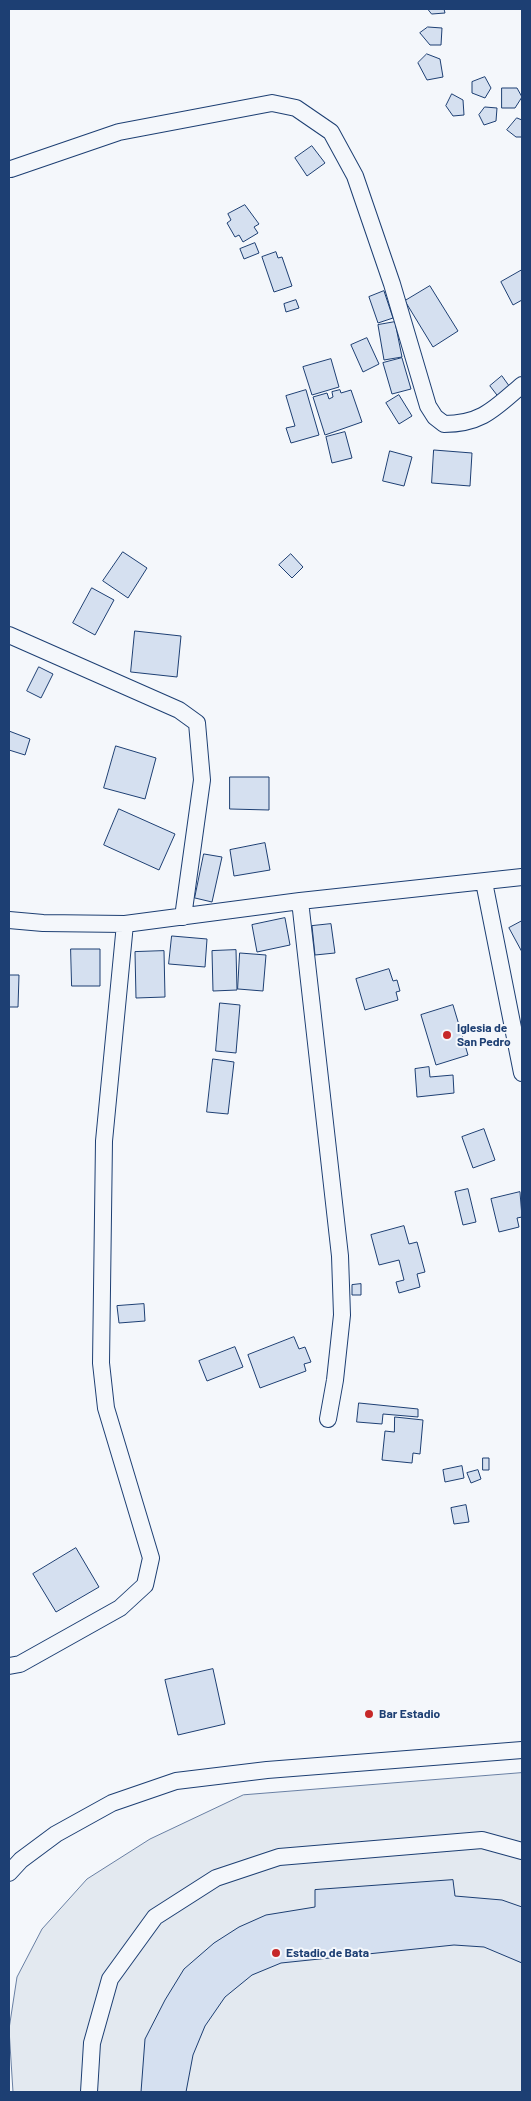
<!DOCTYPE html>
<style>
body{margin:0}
#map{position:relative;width:531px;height:2101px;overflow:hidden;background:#f4f7fb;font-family:Barlow,sans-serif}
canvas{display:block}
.frame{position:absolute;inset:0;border:10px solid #1d3f73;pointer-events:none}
</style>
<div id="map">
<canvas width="531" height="2101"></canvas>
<div class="frame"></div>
</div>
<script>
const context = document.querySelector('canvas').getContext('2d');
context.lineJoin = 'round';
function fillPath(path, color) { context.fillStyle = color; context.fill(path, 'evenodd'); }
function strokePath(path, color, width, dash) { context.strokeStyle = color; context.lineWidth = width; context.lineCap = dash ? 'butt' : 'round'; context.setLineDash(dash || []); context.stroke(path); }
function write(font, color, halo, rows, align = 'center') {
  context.font = font + ' Barlow,sans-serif'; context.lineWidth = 4; context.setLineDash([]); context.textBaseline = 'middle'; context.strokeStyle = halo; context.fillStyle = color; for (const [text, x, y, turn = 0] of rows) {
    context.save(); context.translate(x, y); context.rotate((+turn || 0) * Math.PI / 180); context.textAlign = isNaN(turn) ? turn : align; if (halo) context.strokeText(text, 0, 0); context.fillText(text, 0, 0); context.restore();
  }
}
const green = new Path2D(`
 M 522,1773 L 522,2092 L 13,2092 L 9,2029 L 17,1977 L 42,1929 L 87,1879 L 150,1839 L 243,1795 Z`);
fillPath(green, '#e3e9f0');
strokePath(green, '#687fa3', 1);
const building = new Path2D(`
 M 428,9 L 444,9 L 445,13 L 432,14 Z
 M 428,27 L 442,28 L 441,45 L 430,45 L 420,33 Z
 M 427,54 L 440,59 L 443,77 L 427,80 L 418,63 Z
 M 485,77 L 491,88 L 485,98 L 472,93 L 472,82 Z
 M 502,88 L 517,88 L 522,97 L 515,108 L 502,108 Z
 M 452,94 L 463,100 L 464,115 L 453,116 L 446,106 Z
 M 485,107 L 497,108 L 496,121 L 484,125 L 479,115 Z
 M 517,118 L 522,120 L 522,137 L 516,137 L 507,130 Z
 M 312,146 L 325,163 L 307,176 L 295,158 Z
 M 245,205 L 259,224 L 254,227 L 258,233 L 243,242 L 239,235 L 235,237 L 227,223 L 231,220 L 228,214 Z
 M 255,243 L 259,253 L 244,259 L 240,249 Z
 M 276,252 L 278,258 L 282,257 L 292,286 L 274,292 L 262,257 Z
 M 522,270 L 522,300 L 513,305 L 501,282 Z
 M 430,286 L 458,331 L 433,347 L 405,301 Z
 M 384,291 L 393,318 L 378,323 L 369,297 Z
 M 296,300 L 299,308 L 286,312 L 284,304 Z
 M 395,322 L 402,357 L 384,360 L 378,325 Z
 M 367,338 L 379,364 L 363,372 L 351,345 Z
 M 402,358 L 411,389 L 392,394 L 383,363 Z
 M 331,359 L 339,387 L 312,395 L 303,367 Z
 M 502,376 L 512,390 L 500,399 L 490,386 Z
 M 306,390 L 319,435 L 291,443 L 286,428 L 295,426 L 286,396 Z
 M 340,390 L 341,393 L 351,390 L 362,422 L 325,435 L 313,397 L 327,393 L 329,399 L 333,397 L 332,392 Z
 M 399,395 L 412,416 L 399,424 L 386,403 Z
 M 345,432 L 352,458 L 332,463 L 326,437 Z
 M 434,450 L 472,453 L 470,486 L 432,483 Z
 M 390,451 L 412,457 L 404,486 L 383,481 Z
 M 123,552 L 147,568 L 128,598 L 103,581 Z
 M 291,554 L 303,567 L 292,578 L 279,565 Z
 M 92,588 L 114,600 L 95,635 L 73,623 Z
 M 135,631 L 181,636 L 177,677 L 131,672 Z
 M 39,667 L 53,674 L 41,698 L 27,691 Z
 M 9,731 L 30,739 L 25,755 L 9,750 Z
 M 116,746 L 156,758 L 145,799 L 104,788 Z
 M 230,777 L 269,777 L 269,810 L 230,809 Z
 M 119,809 L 175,834 L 159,870 L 104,845 Z
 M 265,843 L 270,870 L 234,876 L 230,850 Z
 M 204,854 L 222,857 L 212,902 L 195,898 Z
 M 285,918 L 290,945 L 257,952 L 252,925 Z
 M 522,921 L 522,952 L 509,928 Z
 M 331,924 L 335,953 L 315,955 L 312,926 Z
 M 172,936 L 207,939 L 205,967 L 169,964 Z
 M 71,949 L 100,949 L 100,986 L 72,986 Z
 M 236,950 L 237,990 L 213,991 L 212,951 Z
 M 164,951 L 165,997 L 136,998 L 135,952 Z
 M 240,953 L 266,955 L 263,991 L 238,989 Z
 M 389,969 L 393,981 L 397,980 L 400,991 L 396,992 L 398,1000 L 365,1010 L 356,979 Z
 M 9,975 L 19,975 L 18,1007 L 9,1007 Z
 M 220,1003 L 240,1005 L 236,1053 L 216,1051 Z
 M 453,1005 L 468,1055 L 436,1065 L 421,1015 Z
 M 213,1059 L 234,1062 L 228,1114 L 207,1112 Z
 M 429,1067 L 430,1077 L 453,1075 L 454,1093 L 417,1097 L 415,1069 Z
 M 484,1129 L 495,1160 L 473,1168 L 462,1137 Z
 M 468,1189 L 476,1222 L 463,1225 L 455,1192 Z
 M 520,1192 L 522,1217 L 517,1218 L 519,1227 L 499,1232 L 491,1199 Z
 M 404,1226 L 409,1244 L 417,1242 L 425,1272 L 417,1274 L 420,1287 L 399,1293 L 396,1282 L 404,1280 L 399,1260 L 379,1265 L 371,1235 Z
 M 361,1284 L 361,1295 L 352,1295 L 352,1285 Z
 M 144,1304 L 145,1321 L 119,1323 L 117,1306 Z
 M 294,1337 L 299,1349 L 305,1347 L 311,1362 L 304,1364 L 306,1371 L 260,1388 L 248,1355 Z
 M 235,1347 L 243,1367 L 207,1381 L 199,1361 Z
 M 359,1403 L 418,1409 L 418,1417 L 383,1414 L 382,1424 L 357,1422 Z
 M 395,1417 L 423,1420 L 420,1454 L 413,1453 L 412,1463 L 382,1460 L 385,1431 L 394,1432 Z
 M 483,1458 L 489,1458 L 489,1470 L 483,1470 Z
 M 462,1466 L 464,1478 L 445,1482 L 443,1470 Z
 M 478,1470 L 481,1479 L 471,1483 L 467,1473 Z
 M 466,1505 L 469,1522 L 454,1524 L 451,1508 Z
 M 76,1548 L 99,1587 L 56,1612 L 33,1574 Z
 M 213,1669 L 225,1724 L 178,1735 L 165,1680 Z
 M 453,1880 L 455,1896 L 502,1900 L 522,1907 L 522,1963 L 484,1947 L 454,1945 L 281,1963 L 252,1975 L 225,1997 L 205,2026 L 193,2055 L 186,2092 L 141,2092 L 145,2039 L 165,2000 L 184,1969 L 214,1943 L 239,1927 L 266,1915 L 315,1907 L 315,1890 Z`);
fillPath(building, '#d5e0f0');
strokePath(building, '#1d3f73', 1);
const minor = new Path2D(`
 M 11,169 L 119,132 L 272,103 L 296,108 L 331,132 L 355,176 L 392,284 L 428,406 L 435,417 L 444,424 C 482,424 495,408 522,385
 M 9,635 L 179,710 L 197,723 L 202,780 L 183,917
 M 484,882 L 522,1073
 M 300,901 L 340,1256 L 342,1315 L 335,1380 L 328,1419
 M 9,920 L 43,923 L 125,924 L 300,901 L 522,877
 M 9,1666 L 20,1664 L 120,1608 L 145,1585 L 151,1558 L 106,1408 L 101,1363 L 104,1141 L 125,924
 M 9,1873 L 21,1860 L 56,1834 L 112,1803 L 176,1781 L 267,1770 L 522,1750
 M 89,2092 L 92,2043 L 110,1979 L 155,1917 L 216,1878 L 279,1857 L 482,1840 L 522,1851`);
strokePath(minor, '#1d3f73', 18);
strokePath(minor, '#f4f7fb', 16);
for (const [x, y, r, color] of [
 [447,1035,5,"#c62828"],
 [369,1714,5,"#c62828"],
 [276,1953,5,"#c62828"]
]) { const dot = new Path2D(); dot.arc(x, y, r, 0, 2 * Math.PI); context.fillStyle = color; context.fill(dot); strokePath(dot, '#f4f7fb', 2); }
write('bold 12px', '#1d3f73', '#f4f7fb', [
 ["Iglesia de",457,1028],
 ["San Pedro",457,1042],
 ["Bar Estadio",379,1714],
 ["Estadio de Bata",286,1953]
], 'left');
</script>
